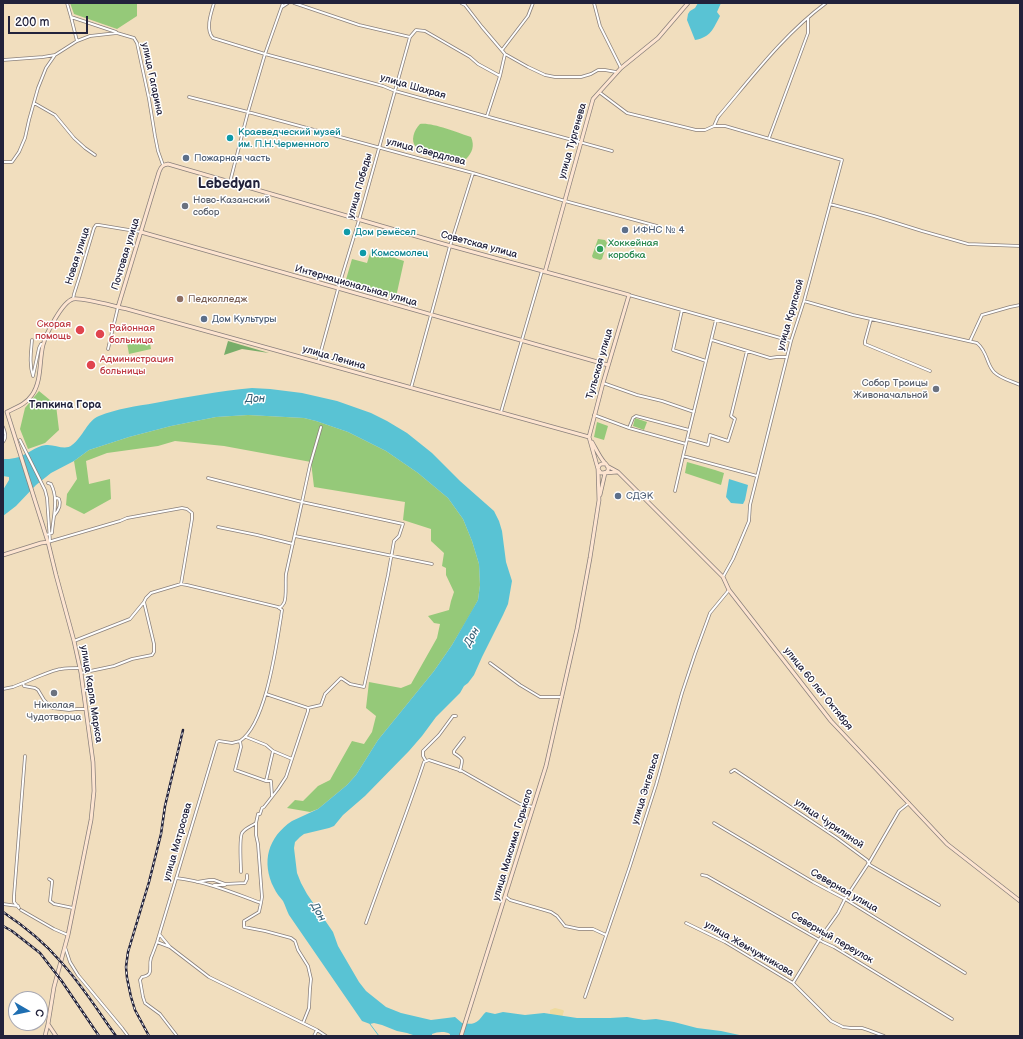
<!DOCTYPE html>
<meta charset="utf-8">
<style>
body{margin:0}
#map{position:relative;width:1023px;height:1039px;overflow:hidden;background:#f1debe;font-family:"Balsamiq Sans",sans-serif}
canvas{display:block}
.frame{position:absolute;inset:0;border:4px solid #22223b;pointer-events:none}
.north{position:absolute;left:8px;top:991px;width:40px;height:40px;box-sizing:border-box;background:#fff;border:1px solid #a7a7b1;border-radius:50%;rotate:99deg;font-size:11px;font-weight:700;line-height:16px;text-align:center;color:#22223b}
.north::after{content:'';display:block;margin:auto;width:14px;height:18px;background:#1f6fb2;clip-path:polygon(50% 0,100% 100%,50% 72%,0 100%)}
.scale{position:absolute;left:8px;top:16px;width:80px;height:18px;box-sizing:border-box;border:2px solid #22223b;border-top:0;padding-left:5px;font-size:12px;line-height:14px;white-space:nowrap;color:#22223b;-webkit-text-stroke:3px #fff;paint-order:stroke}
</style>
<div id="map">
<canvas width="1023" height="1039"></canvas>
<div class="frame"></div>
<div class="north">С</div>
<div class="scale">200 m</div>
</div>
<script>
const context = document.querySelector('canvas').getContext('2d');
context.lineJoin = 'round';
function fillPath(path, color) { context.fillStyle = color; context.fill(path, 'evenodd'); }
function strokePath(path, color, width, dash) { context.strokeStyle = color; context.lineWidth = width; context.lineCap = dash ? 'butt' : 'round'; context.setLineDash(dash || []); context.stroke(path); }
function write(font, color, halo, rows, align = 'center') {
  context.font = font + ' "Balsamiq Sans",sans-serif'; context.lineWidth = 3; context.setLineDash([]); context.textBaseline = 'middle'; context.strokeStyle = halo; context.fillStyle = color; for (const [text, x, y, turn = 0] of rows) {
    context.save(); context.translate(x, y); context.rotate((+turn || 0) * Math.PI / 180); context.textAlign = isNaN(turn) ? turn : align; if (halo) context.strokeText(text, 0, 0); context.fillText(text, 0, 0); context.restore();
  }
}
fillPath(new Path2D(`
 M 70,3 L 137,3 L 137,16 L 117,29 L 74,14 Z
 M 420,124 C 431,122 456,132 468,136 L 471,137 C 475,146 472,153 466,159 C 463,160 460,161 457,161 C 449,159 421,153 416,147 C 410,141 414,130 420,124 Z
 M 598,239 L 605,240 L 607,243 L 602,259 L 600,260 L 593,258 L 592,256 Z
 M 371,250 L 404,261 L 396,297 L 345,283 L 352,259 L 367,263 Z
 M 149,338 L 151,349 L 129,354 L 127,343 Z
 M 39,391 L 56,405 L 59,430 L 45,443 L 28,449 L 20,429 L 25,408 Z
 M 248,415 L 304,418 L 316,421 L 348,432 L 386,451 L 418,473 L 448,498 L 463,519 L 472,541 L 479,564 L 480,585 L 478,600 L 471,613 L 452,645 L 434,671 L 378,740 L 356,775 L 347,785 L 318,809 L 310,812 L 287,808 L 295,800 L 303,801 L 318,786 L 330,780 L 352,741 L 364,744 L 372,732 L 376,716 L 366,708 L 369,682 L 401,688 L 411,684 L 437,638 L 440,624 L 434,623 L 428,616 L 449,610 L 451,601 L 454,592 L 446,575 L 446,568 L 442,566 L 444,553 L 431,541 L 431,529 L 403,520 L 405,502 L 314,487 L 311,462 L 224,446 L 175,441 L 158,446 L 107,453 L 86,461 L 89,484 L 110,479 L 111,499 L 84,514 L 66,505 L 67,494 L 77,479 L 74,461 L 89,450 L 129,437 L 171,426 L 216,417 Z
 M 635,418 L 647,422 L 644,430 L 633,426 Z
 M 597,422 L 608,426 L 604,440 L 594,437 Z
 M 687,462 L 715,470 L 724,473 L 721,485 L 685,473 Z`), '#95c979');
fillPath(new Path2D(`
 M 228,341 L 269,353 L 242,349 L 224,355 Z`), '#78ad69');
fillPath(new Path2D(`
 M 555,1008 L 563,1010 L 564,1011 L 562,1017 L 550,1015 L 550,1010 Z`), '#eeda9e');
fillPath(new Path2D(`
 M 698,3 L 721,3 L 717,12 L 720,16 C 713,29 711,37 695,40 L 687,20 L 688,14 L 690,11 L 695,8 Z
 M 252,388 L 270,389 L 302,393 L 337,401 L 371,413 L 387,421 L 407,433 L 432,453 L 460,481 L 494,511 L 499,521 L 502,531 L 506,562 L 512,581 L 508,604 L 503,615 L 482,657 L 474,675 L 468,683 L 464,686 L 460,693 L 436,717 L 422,736 L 409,751 L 365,796 L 343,815 L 334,826 L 329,828 L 304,834 L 300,837 L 295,842 L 294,848 L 297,873 L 301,883 L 307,894 L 333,932 L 338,946 L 359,982 L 366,991 L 386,1007 L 401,1013 L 431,1020 L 455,1017 L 462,1023 C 468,1024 474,1025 479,1020 C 482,1017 483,1014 486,1012 L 495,1014 L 503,1012 L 525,1015 L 544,1013 L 577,1018 L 610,1018 L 627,1017 L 644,1020 L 656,1019 L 674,1022 L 697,1028 L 721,1031 L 744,1036 L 448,1036 L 450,1035 L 450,1034 C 445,1031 437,1032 432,1034 L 432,1036 L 416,1036 L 407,1033 L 397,1031 L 382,1025 L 374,1023 L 370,1024 L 362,1021 L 289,915 C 287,911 285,905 283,901 C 280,897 276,893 274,888 C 261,862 268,837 292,821 L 318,809 L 347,785 L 356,775 L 378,740 L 434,671 L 452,645 L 478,600 L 480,585 L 479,564 L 472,541 L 463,519 L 448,498 L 418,473 L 386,451 L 348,432 L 316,421 L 304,418 L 248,415 L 216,417 L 171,426 L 129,437 L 89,450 L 74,461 L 51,473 L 36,485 L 16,506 L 3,516 L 3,490 L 9,480 L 9,477 L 3,476 L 3,459 C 7,459 11,459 15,458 C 26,456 35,446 46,445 C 55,444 65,451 72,445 C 83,437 87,421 99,416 C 116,409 137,406 155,403 C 187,397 219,391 252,388 Z
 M 729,479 L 748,485 L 745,500 L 743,504 L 731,503 L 726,497 Z`), '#59c3d4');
strokePath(new Path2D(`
 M 370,1024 L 379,1036`), '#59c3d4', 1);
const street = new Path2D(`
 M 67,3 L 71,17 L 77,41
 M 214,3 C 211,13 205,30 213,38 L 265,54 L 383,86 L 395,91 L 612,151
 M 294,3 L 359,25 L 410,37
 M 461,3 L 465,5 L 482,27 L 505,54 L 528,67 L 545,75 L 555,77 L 581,77 L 591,74 L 598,70 L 605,70 L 616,72
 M 594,3 L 600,26 L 621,68
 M 282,7 L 288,3
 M 71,17 L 116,32
 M 502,50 L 528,16 L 533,3
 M 3,60 L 43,57 L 55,55
 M 599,92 L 627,113 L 696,130 L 705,130 L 714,126 L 725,126 L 842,160 L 804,301 L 791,341 L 750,505 L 749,521 L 733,559 L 723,577
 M 189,97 L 248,112 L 473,173 L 565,201 L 657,226
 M 34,103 L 55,115 L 74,138 L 85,148 L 95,155
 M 487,116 L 500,76 L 505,54
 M 714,126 L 718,117 C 752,77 784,34 826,3
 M 769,138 L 808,33 L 808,18
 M 3,162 L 12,162 L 19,152 L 25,138 L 29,120 L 38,88 L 46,68 L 55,55 L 77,41 L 90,36 L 117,33 L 134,38 L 137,43 L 149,99 L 155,136 L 158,151 L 163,165
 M 230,182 L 248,112 L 265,54 L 283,3
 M 830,204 L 874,216 L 922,231 L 968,244 L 1020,246
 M 629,295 L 791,341
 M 73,299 L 74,294 L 80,275 L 94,228 L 96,225 L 99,225 L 141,232
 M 804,301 L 853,315 L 977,343 C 988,352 986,364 994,372 C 1001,379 1012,381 1020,385
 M 682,310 L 673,350 L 706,361
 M 871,319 L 865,341 L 865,344 L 930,371
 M 32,340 C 31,352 29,365 33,376 L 39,348 L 41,344 L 43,344
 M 712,340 L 770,358 L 777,357 L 787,357
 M 970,341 L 982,315 L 1010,307 L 1020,305
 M 108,349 L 118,307
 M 318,362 L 338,289 L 359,220 L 410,37 L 416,30 L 425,31 L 470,57 L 478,64 L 500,76
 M 603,383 L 637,395 L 662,401 L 694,412
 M 411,388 L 450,246 L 473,173
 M 501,412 L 542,271
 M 594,415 L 629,428 L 686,444
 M 3,427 C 5,432 7,437 3,442
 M 629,428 L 633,418 L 636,416 L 689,430
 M 687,439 L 708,445 L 710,435 L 728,441 L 735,419 L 731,416 L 747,351
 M 20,440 L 45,490 L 47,498 L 50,541
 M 683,456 L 757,476
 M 208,478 L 302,502 L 286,574 C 285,582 287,598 284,603 C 283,605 281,607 279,608
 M 675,491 L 683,456 L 716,320
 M 54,516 C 58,511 62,505 59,499 L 57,498 L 55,499
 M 218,527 L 257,535 L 293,544
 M 46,535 L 52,533 C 53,517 59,499 51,484 L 48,483
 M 295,536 L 432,564
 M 48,542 L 120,521 L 127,518 L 182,508 L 187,509 L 192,513 L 192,519 L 181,584
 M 74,641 L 130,619 L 144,602 L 146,598 L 151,593 L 181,584 L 187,585 L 278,607 L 282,610 L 281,617 C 276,647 266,724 240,741 L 241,747 L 235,770 L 266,781 L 273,751
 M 490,663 L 520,685 L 540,697 L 562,697
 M 81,673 L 114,666 L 132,659 L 152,655 L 154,652 L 154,644 L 144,602
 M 23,683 C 33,679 52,670 61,669 C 67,668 74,668 80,668
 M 3,689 L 13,687 L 23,683 L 24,686 L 35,688 L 38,690 L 44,700 L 52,708 L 69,710 L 77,709 L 86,709
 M 266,694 L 308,708 L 308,711 L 292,759
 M 308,708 L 321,705 L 325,694 L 341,678 L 350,684 L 364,687 L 388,575 L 394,541 L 399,536 L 403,524 L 302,502 L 310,465 L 321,427
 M 246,737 L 266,745 L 273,751 L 292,759 L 286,777 L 278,789 L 264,807 L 262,808 L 260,814 L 258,814 L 256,823 L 256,835 L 258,844 L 262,897 L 261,903
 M 426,761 L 423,756 L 423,751 L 439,735 L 453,716 L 456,716
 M 460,771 C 463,758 464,760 454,753 L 454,751 L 464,738
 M 731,772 L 734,770 L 735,770 L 837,838 L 867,860 L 870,865 L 939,905
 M 266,781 L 271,781 L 272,796
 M 714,823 L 813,882 L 845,899 L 965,973
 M 241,872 C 241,864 239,839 242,833 C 245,828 252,826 256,823
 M 702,875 L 707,876 L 823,942 L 834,947 L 952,1019
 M 176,878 C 205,881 234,893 261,903 L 259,912 L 244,921 L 244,927 L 265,931 L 291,938 L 295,941 L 298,950 L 308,966 L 311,979 L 310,989 L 309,1008 L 303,1023
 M 49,879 L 52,881 L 52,883 L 50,901 L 54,904 L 73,908
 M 197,882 L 209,880 L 214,880 L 225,884 L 245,883 L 247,879 L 247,875
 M 214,885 L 225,885
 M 505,896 L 510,900 L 551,912 L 557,916 L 565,926 L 579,929 L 593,929 L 606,935
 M 3,904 L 18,906
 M 19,908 L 14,902 L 14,896 L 25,756
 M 21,910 L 54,929 L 68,935
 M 366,923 C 385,869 406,816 424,762 L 429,760 L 462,771 L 520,804 L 533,807
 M 686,923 L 725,942 L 793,983 L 831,1021 L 843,1027 L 851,1028 L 862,1028 L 868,1030 L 884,1036
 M 157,942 L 170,947 L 160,935
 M 65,947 L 70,962 L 78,975 L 122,1028 L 128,1036
 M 170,947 L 209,977 L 317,1030 L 326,1036
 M 793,983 L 823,934 L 838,913 L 845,899 L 870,861 L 899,811 L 909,803
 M 585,997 L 630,866 L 656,785 L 682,693 L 695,654 L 710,613 L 729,590
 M 177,1036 L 160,1014 L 145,1003 L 143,997 L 140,980 L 142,977 C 155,975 148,967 151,958 C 153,953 155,948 157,942 L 217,742 L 219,741 L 232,743 L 240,741
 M 314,1036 L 317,1030`);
const secondary = new Path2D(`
 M 141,232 L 608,365
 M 545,272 L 593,99 L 621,68 L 658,38 L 688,3
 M 118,307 L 159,172 C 161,167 162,165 168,164 L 440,243 L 568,278 L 629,295 L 603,383 L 589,437 L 598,469 L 599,501
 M 7,412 C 17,407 26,404 32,395 C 42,381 39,361 43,345 C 46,334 62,302 73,299 C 82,297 116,307 127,309 L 589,437
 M 7,412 L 48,542 L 56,575 L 74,641 L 81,673 L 93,762 L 94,791 L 91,820 L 68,935 L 54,987 L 48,1024 L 45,1036
 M 592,442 C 596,449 599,456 604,462 C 606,464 608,465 608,468 C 609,472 605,473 601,473 L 598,469 L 599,466 L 601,464 L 605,464
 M 607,466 L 618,472 L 723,577 L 729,590 L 831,721 L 947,844 L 1020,901
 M 600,495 L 605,473 L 617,472
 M 3,555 L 41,543 L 48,542
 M 48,1024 L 56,1036
 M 461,1036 L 546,766 L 577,629 L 590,558 L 599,500`);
strokePath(street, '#8a807c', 3.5);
strokePath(secondary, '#8a807c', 4.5);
strokePath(street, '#fff', 2);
strokePath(secondary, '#fde4d0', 3);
const rail = new Path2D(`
 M 3,912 C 24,926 44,942 61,962 C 82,985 98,1011 116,1036
 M 3,926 L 12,931 L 40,953 L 61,980 L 99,1036
 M 149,1036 L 135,1010 L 131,997 L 127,978 L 126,967 L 128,952 L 149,882 L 161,834 L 165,806 L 183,730`);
strokePath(rail, '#22223b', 2.5);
strokePath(rail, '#fff', 1, [3]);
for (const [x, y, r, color] of [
 [230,138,4,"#0f9aa8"],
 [186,158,4,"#5c6f8a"],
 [185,206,4,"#6b7280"],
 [625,230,4,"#5c6f8a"],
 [347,232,4,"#0f9aa8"],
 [600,249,4,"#2e9e5b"],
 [363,253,4,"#0f9aa8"],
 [180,299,4,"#8d6e63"],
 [204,319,4,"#5c6f8a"],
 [80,330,5,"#e0444e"],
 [100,334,5,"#e0444e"],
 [91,365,5,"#e0444e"],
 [936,389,4,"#6b7280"],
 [618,496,4,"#5c6f8a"],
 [54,693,4,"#6b7280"]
]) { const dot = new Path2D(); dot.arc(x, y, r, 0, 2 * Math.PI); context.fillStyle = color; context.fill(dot); strokePath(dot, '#fff', 1.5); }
write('10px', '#22223b', '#fff', [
 ["улица Гагарина",152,79,78],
 ["улица Шахрая",413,87,16],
 ["улица Тургенева",573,141,-74],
 ["улица Свердлова",426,152,15],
 ["улица Победы",360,186,-74],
 ["Советская улица",479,245,15],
 ["Почтовая улица",126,254,-73],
 ["Новая улица",78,256,-72],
 ["Интернациональная улица",356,286,16],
 ["улица Крупской",791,315,-74],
 ["улица Ленина",334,358,16],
 ["Тульская улица",600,364,-74],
 ["улица 60 лет Октября",818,689,51],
 ["улица Карла Маркса",91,694,81],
 ["улица Энгельса",646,789,-73],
 ["улица Чурилиной",829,824,34],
 ["улица Матросова",178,842,-74],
 ["улица Максима Горького",513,845,-73],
 ["Северная улица",844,891,30],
 ["Северный переулок",832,938,30],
 ["улица Жемчужникова",749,949,30]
]);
write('10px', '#0d838f', '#fff', [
 ["Краеведческий музей",238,132],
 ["им. П.Н.Черменного",238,144],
 ["Дом ремёсел",355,232],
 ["Комсомолец",371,253]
], 'left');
write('10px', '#4e5e75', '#fff', [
 ["Пожарная часть",194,158],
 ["ИФНС № 4",633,230],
 ["Дом Культуры",212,319],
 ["СДЭК",626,496]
], 'left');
write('10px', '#5b616d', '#fff', [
 ["Ново-Казанский",193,200],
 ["собор",193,212],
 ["Собор Троицы",928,383,"right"],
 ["Живоначальной",928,395,"right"],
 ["Николая",54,705,"center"],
 ["Чудотворца",54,717,"center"]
], 'left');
write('10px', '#27864d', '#fff', [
 ["Хоккейная",608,243],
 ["коробка",608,255]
], 'left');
write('10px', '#785e54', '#fff', [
 ["Педколледж",188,299]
], 'left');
write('10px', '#be3a42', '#fff', [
 ["Скорая",71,324,"right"],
 ["помощь",71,336,"right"],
 ["Районная",109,328],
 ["больница",109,340],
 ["Администрация",100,359],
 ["больницы",100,371]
], 'left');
write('italic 11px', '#386278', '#fff', [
 ["Дон",255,399],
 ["Дон",472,637,-60],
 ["Дон",318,912,61]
]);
write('bold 11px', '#22223b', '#fff', [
 ["Тяпкина Гора",65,405]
]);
write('bold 14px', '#22223b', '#fff', [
 ["Lebedyan",229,184]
]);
</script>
